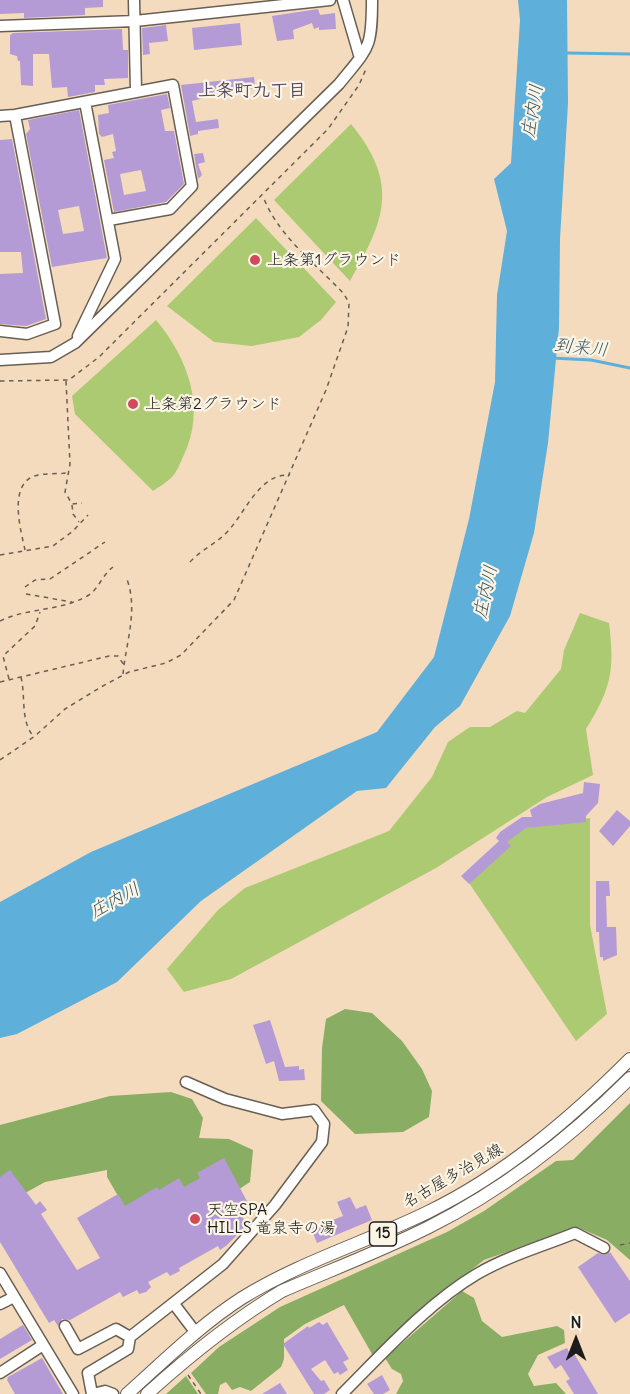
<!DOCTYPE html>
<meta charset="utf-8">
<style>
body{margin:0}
#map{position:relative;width:630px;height:1394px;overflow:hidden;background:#f4dbbd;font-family:Delius,sans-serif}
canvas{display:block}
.north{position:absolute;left:546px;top:1310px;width:60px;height:60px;-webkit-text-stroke:4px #fcf5e5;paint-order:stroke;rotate:0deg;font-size:16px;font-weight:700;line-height:24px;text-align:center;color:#1c1c1c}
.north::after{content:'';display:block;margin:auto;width:21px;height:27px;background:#1c1c1c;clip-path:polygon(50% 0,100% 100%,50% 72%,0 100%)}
</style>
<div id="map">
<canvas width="630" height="1394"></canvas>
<div class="north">N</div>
</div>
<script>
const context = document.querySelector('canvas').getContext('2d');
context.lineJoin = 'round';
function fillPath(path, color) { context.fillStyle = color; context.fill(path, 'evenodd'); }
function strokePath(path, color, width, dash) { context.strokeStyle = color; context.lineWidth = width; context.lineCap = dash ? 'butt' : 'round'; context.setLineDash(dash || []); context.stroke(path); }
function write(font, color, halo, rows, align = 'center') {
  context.font = font + ' Delius,"Klee One",sans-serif'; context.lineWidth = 4.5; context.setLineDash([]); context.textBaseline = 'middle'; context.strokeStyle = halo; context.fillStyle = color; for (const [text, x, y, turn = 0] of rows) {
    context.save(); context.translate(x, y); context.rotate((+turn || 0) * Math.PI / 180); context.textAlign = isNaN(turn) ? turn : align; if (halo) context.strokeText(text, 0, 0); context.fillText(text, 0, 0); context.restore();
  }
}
fillPath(new Path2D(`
 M 351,124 C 400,184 385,220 350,281 L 274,200 Z
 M 256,218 L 336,302 L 321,320 L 299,337 L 252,346 L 214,342 L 167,306 Z
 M 156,320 C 188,358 207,409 183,457 C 180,463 177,472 172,477 C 167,482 159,487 153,491 L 75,414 L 72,396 Z
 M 580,613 L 609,623 C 615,670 611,689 586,729 L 593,775 L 547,797 L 436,868 L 231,979 L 184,992 L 167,969 L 218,910 L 245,888 L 389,831 L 432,777 L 448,742 L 470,727 L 490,727 L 517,711 L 525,713 L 561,669 L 564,650 Z
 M 590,818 L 590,925 L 607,1014 L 576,1041 L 467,880 L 520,829 Z`), '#acca71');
fillPath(new Path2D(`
 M 345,1009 L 372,1013 L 402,1041 L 422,1069 L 432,1091 L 429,1117 L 403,1132 L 355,1134 L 321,1101 L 322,1048 L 326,1019 Z
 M 171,1092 L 192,1099 L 203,1118 L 199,1138 L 229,1139 L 253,1150 L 250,1182 L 209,1209 L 125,1208 L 107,1177 L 107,1170 L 45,1182 L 0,1207 L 0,1125 L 110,1096 Z
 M 630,1103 L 630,1260 L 607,1240 L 577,1227 L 484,1260 L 433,1300 L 376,1353 L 372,1354 L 344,1305 L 305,1324 L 284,1339 L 284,1359 L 281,1367 L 251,1391 L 240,1387 L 232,1390 L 226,1382 L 220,1385 L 218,1394 L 206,1394 L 191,1373 L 219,1347 L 280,1307 L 447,1232 L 484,1211 L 556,1161 L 573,1160 Z
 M 462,1291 L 474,1298 L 482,1321 L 502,1337 L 557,1326 L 564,1330 L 565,1343 L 538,1355 L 528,1374 L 534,1386 L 556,1383 L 566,1394 L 396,1394 L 403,1381 L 401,1374 L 392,1369 L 385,1358 Z
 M 186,1376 L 198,1394 L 166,1394 Z`), '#89ae63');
fillPath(new Path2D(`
 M 518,0 L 567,0 L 568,103 L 560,239 L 559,328 L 548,443 L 534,533 L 510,616 L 460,706 L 435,727 L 386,788 L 357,791 L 201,901 L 117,982 L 17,1034 L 0,1038 L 0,902 L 91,852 L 377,732 L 434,657 L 469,519 L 495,382 L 497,295 L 507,231 L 494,179 L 511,163 L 520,20 Z`), '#5eafd9');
strokePath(new Path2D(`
 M 566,53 L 630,54
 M 552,358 L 591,360 L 630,368`), '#5eafd9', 3);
fillPath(new Path2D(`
 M 0,0 L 103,0 L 103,7 L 85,8 L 85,15 L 24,18 L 24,13 L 0,14 Z
 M 318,9 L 320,15 L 335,13 L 336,29 L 319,30 L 319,27 L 314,29 L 312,23 L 293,30 L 294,39 L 277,41 L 272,16 Z
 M 240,23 L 242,45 L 194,50 L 192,28 Z
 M 166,25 L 168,41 L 149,43 L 150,54 L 143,55 L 142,28 Z
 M 122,29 L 123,50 L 128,50 L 128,78 L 104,79 L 105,85 L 95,85 L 95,92 L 68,97 L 67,87 L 52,88 L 49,54 L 33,54 L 33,86 L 21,85 L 20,61 L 18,61 L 17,56 L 10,54 L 10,35 L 13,33 Z
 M 254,77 L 255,88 L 216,93 L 217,95 L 192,101 L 196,122 L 218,119 L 219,128 L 198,131 L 198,134 L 190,136 L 181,85 Z
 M 167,94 L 170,108 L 161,110 L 165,131 L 174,131 L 184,184 L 166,202 L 114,212 L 104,160 L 114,158 L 112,152 L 116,151 L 113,134 L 102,137 L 99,134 L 98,115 L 109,113 L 108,105 ZM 141,170 L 146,191 L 124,195 L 120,174 Z
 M 79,110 L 107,258 L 52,267 L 26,134 L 30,129 L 28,120 ZM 79,206 L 84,231 L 63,234 L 58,210 Z
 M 12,139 L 46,319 L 26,326 L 0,324 L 0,274 L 23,273 L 21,252 L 0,252 L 0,140 Z
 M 203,153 L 205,162 L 198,164 L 202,175 L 198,179 L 194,154 Z
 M 584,782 L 600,784 L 598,803 L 586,816 L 586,822 L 526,828 L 507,842 L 511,846 L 469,884 L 461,876 L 499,841 L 496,838 L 500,832 L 522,817 L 532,817 L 530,810 L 540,804 L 583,793 Z
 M 617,810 L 630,821 L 630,826 L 613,846 L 599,831 Z
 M 596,881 L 609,881 L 610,896 L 606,896 L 607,927 L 616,927 L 617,955 L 603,961 L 603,957 L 600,957 L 599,932 L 596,932 Z
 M 270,1020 L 285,1067 L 299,1066 L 299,1070 L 304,1069 L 305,1080 L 279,1081 L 274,1061 L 266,1064 L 253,1025 Z
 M 224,1158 L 250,1207 L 240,1213 L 247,1225 L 227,1245 L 220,1250 L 218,1246 L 179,1268 L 180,1271 L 170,1276 L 167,1272 L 148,1282 L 151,1287 L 146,1292 L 139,1294 L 137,1290 L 123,1297 L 120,1292 L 70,1320 L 62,1319 L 58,1326 L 54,1320 L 49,1323 L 0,1242 L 0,1177 L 10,1170 L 36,1205 L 40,1201 L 47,1210 L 41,1214 L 77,1270 L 100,1258 L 77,1218 L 118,1194 L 125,1206 L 157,1187 L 159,1190 L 179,1178 L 184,1187 L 200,1178 L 197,1173 Z
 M 350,1197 L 356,1209 L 366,1205 L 372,1220 L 317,1243 L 311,1228 L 343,1216 L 337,1202 Z
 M 610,1252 L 630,1281 L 630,1313 L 615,1323 L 578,1267 L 598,1253 L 605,1255 Z
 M 319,1322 L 323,1325 L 327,1322 L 349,1359 L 343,1362 L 348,1370 L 340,1375 L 338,1372 L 334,1374 L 325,1360 L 311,1369 L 321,1381 L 324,1380 L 330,1390 L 324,1394 L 314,1394 L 283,1344 L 308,1326 L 309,1328 Z
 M 23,1325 L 32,1340 L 0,1359 L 0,1339 Z
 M 567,1348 L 569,1352 L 572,1350 L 598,1394 L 574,1394 L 566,1381 L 570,1379 L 561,1365 L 555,1369 L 547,1357 Z
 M 42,1358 L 63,1394 L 15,1394 L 7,1380 L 8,1377 Z
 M 382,1375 L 390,1390 L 383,1394 L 374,1394 L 367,1384 Z
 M 280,1383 L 287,1394 L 262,1394 Z`), '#b49bd6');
const minor = new Path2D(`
 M 134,0 L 136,91
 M 343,0 L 360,58
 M 0,26 L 135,21 L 330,0
 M 0,116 L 15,115 L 173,85 L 192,186 L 170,209 L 109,220
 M 0,331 L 27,334 L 55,324 L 15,115
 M 78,336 L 115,259 L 85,102
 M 0,360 L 51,357 L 75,343 L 339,84 C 369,47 372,49 372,0
 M 0,1273 L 73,1394
 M 0,1304 L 14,1297
 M 174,1304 L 196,1333
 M 65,1326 L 78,1349 L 116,1329 L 130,1337 L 223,1264 L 275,1205 L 322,1142 L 324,1124 L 314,1110 L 282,1114 L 225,1099 L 186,1082
 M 0,1373 L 43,1345
 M 92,1394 L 88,1373 L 128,1349 L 130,1337
 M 93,1394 L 105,1391 L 113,1394
 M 342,1394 C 383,1353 428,1303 477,1274 C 508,1256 543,1246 575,1233 L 604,1248`);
const major = new Path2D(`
 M 127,1394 C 164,1361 200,1325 242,1298 C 300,1262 367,1242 428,1212 C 504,1175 570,1119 630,1059
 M 147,1394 C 190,1355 232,1321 282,1291 C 331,1270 381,1251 429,1227 C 503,1190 571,1137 630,1078`);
strokePath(minor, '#685f54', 13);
strokePath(major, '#685f54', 14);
strokePath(new Path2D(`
 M 0,381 L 69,380 L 99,357 L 328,129 L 359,85 L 366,69
 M 66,381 L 70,464 L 65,492 L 72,504 L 82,503
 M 72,505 L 73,514 L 79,522
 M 25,550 C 21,531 8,486 34,476 C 44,473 57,474 67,473
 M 0,555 L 53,546 L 73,531 L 88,515
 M 190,562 C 200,551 213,545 223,536 C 244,518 257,473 290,475
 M 25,587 L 35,580 L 50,579 L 105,542
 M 26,594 L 72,602
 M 0,621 C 29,607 60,612 89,595 C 99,588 103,574 113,567
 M 123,674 C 126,642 139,608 126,577
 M 21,677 C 26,698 20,721 34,737
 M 9,679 L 3,656 L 35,626 L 40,612
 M 0,682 L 109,656 L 118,656 L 124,665
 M 0,760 L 35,736 L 65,709 L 101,687 L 129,672 L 166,663 L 181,655 L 234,600 L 326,390 L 348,327 L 349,303 L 344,294 C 316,264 277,235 263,196
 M 620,1245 L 630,1243
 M 188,1375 L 201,1394`), '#685f54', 1.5, [4.5, 4.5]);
strokePath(minor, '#fff', 10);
strokePath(major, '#fff', 12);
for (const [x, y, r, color] of [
 [255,260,6,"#d1495b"],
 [133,404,6,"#d1495b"],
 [195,1219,6,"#d1495b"]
]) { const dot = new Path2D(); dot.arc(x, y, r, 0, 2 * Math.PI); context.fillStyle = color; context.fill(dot); strokePath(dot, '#fcf5e5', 2); }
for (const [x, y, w] of [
 [383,1234,27]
]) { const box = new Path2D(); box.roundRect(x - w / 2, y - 12, w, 24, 4.5); context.fillStyle = '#fcf5e5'; context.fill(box); strokePath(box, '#1c1c1c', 1.5); }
write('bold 15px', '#1c1c1c', null, [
 ["15",383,1234]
]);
write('16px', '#1c1c1c', '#fcf5e5', [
 ["上条第1グラウンド",267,260],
 ["上条第2グラウンド",145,404],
 ["天空SPA",207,1210],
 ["HILLS 竜泉寺の湯",207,1228]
], 'left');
write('16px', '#1c1c1c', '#fcf5e5', [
 ["名古屋多治見線",453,1176,-30]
]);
write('bold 18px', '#51485d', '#fcf5e5', [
 ["上条町九丁目",252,91]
]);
write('italic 18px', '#365768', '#fcf5e5', [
 ["庄内川",533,111,-81],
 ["到来川",581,348,6],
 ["庄内川",486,592,-78],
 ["庄内川",115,901,-29]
]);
</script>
